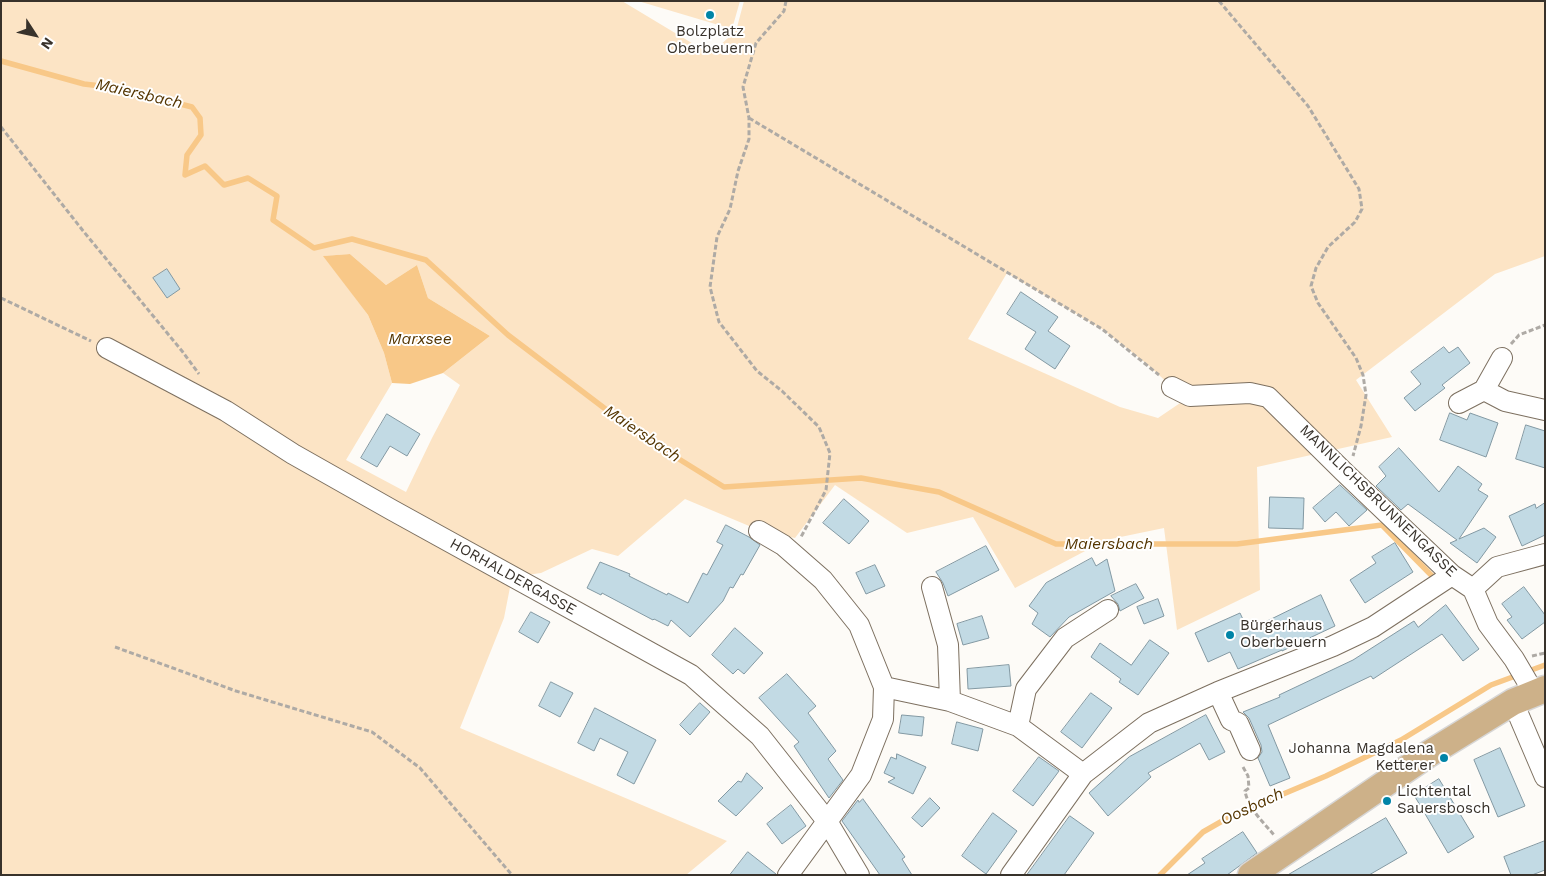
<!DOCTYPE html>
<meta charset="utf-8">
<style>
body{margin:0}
#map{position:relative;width:1546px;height:876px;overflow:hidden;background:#fdfbf7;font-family:"Work Sans",sans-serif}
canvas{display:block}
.frame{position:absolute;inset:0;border:2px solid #38322b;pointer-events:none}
.north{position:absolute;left:10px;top:10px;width:50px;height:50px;-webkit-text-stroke:4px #fff;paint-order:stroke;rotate:125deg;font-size:14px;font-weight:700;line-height:20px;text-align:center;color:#38322b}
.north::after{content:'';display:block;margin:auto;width:18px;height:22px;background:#38322b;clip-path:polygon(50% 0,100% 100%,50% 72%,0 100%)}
</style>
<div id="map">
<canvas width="1546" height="876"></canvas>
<div class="frame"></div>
<div class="north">N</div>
</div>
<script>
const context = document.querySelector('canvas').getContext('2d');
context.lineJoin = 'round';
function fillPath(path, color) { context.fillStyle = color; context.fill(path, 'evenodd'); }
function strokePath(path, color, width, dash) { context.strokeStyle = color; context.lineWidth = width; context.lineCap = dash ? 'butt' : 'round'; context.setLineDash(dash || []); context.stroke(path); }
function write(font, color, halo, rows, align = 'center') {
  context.font = font + ' "Work Sans",sans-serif'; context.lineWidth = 4; context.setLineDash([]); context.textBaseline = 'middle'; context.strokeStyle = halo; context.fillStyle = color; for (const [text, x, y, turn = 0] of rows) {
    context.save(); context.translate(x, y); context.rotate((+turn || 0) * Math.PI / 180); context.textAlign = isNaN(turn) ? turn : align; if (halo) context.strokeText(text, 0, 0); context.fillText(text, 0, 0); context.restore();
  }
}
fillPath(new Path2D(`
 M 1,1 L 622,1 L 710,54 L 736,31 L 744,1 L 1545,1 L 1545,256 L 1495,274 L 1356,380 L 1392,437 L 1257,467 L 1260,590 L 1177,630 L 1164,528 L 1106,540 L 1015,588 L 973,517 L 907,533 L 835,485 L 795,538 L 761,531 L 685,499 L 618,556 L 592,549 L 541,573 L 512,577 L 504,618 L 460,728 L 727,841 L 686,875 L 1,875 ZM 350,254 L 386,285 L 417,265 L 428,298 L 490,336 L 443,373 L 460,385 L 432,438 L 406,492 L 346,460 L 392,383 L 384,353 L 368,315 L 324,256 ZM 1007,273 L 1102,329 L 1147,364 L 1172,387 L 1189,397 L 1158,418 L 1120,407 L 968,339 Z
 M 638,1 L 740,1 L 732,29 Z`), '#fce4c5');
fillPath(new Path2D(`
 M 350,254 L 386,285 L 417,265 L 428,298 L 490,336 L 443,373 L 410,384 L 392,383 L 384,353 L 368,315 L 323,256 Z`), '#f8c888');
strokePath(new Path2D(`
 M 1,61 L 84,84 L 118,88 L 192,107 L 200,118 L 201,135 L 187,155 L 185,175 L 205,166 L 224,185 L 248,178 L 277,196 L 273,220 L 314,248 L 352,239 L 426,260 L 508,335 L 637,433 L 724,487 L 861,478 L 939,492 L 1056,544 L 1237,544 L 1382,525 L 1436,580
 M 1160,875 L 1203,832 L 1231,816 L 1326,776 L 1401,740 L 1491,685 L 1545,665`), '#f8c888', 5.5);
const building = new Path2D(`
 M 167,269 L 180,289 L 167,298 L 153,278 Z
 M 1021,292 L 1058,317 L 1048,331 L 1070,346 L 1055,369 L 1025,349 L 1036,332 L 1007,314 Z
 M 1444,347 L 1449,353 L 1458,347 L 1470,363 L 1442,385 L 1445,388 L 1415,411 L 1404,398 L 1421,384 L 1411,372 Z
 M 1450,413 L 1467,420 L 1470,413 L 1498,423 L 1486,457 L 1440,440 Z
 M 387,414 L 420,434 L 407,456 L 390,446 L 377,467 L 361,458 Z
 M 1526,425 L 1545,431 L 1545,468 L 1516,459 Z
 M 1399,448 L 1439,492 L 1458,466 L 1482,484 L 1478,490 L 1488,496 L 1459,539 L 1484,528 L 1496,537 L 1477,563 L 1450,543 L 1457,540 L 1408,504 L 1401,510 L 1376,486 L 1386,476 L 1379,467 Z
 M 1340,485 L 1367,510 L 1349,526 L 1336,512 L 1325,522 L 1313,508 Z
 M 1270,497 L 1304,498 L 1303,529 L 1269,528 Z
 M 844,499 L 869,521 L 849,544 L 823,523 Z
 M 1545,503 L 1545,535 L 1522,546 L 1509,516 L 1535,504 L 1536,508 Z
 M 726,525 L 749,537 L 760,545 L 743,575 L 741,574 L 733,588 L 730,587 L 723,601 L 690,637 L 671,620 L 668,626 L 654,619 L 653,620 L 602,593 L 601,595 L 587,588 L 600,562 L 630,574 L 629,576 L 667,595 L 668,593 L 688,603 L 703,573 L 707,575 L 723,545 L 717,542 Z
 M 1395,543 L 1413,572 L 1365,603 L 1350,580 L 1376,563 L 1372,557 Z
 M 986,546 L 999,570 L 948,596 L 943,583 L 936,572 Z
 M 1092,558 L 1096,566 L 1107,559 L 1115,591 L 1069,617 L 1050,637 L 1032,624 L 1038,613 L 1029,606 L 1046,583 Z
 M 875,565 L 885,586 L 866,594 L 856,573 Z
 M 1136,584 L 1144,598 L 1120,611 L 1118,604 L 1111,596 Z
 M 1524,587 L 1545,615 L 1545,622 L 1522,639 L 1507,620 L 1512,617 L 1502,604 Z
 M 1321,595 L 1335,626 L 1282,651 L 1282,650 L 1238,669 L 1230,652 L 1208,662 L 1195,633 L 1240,613 L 1248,630 Z
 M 1158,599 L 1164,616 L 1144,624 L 1137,607 Z
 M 1446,605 L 1479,649 L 1463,661 L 1442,634 L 1373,679 L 1371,676 L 1268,725 L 1290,778 L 1270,786 L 1258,758 L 1262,752 L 1261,745 L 1249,718 L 1243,712 L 1280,697 L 1279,695 L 1353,660 L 1414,621 L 1418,627 Z
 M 531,612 L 550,622 L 538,643 L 519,632 Z
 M 982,616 L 989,638 L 963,645 L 957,624 Z
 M 735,628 L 763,653 L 744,674 L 738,669 L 733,674 L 712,655 Z
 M 1150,640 L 1169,653 L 1138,695 L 1119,682 L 1121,679 L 1091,657 L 1100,643 L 1131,665 Z
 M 1009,665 L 1011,686 L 968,689 L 967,669 Z
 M 787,674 L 816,706 L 808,713 L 836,751 L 828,759 L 843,780 L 829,798 L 794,746 L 799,742 L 759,698 Z
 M 551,682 L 573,693 L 560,717 L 539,706 Z
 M 1091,693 L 1112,708 L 1082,748 L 1061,732 Z
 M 700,703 L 710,712 L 690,735 L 680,725 Z
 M 595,708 L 656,740 L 634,784 L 617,775 L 628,752 L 600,738 L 594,751 L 578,743 Z
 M 902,715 L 924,717 L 922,736 L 899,733 Z
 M 1206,715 L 1225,752 L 1209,760 L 1200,743 L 1148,773 L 1151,777 L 1108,816 L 1089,793 L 1129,757 Z
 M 957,722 L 983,729 L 978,751 L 952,744 Z
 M 1500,748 L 1525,806 L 1498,817 L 1474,760 Z
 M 897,754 L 926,767 L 913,794 L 888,782 L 895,778 L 884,773 L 891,757 L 896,759 Z
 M 1039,757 L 1059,771 L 1033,806 L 1013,791 Z
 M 747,773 L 763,788 L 736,816 L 718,801 L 738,781 L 741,782 Z
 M 1439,779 L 1474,837 L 1448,853 L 1414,795 Z
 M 930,798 L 940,808 L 922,827 L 912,818 Z
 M 863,799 L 905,857 L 902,859 L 912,875 L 880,875 L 842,821 L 858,800 L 859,802 Z
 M 791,805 L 806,826 L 782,844 L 767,824 Z
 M 993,813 L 1017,831 L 986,874 L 962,856 Z
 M 1070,816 L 1094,833 L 1064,875 L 1027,875 Z
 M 1386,818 L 1407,853 L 1369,875 L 1288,875 Z
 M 1243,832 L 1257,853 L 1227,875 L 1187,875 L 1205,863 L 1202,859 Z
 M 1545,841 L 1545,870 L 1532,875 L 1511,875 L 1504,857 Z
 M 748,852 L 776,874 L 776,875 L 730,875 Z`);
fillPath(building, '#c2dae4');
strokePath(building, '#8399a3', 1);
const minor = new Path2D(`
 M 107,348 L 226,411 L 293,454 L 392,510 L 691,675 L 760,736 L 827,821 L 859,875
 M 1172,387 L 1190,396 L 1250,393 L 1268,397 L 1344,472 L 1452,575 L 1473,589 L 1488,624 L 1514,659 L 1534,693
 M 1484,390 L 1505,401 L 1545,410
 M 1459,403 L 1484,390 L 1502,358
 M 759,531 L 783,545 L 823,580 L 859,625 L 884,687 L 883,719 L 861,775 L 788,875
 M 932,587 L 948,645 L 950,701
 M 1473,589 L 1497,567 L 1545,554
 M 884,687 L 950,701 L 1018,726 L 1083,774
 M 1218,692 L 1231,720 L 1238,723 L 1250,750
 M 1513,702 L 1545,777
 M 1018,726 L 1026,689 L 1065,638 L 1108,610
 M 1011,875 L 1083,774 L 1149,723 L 1218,692 L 1333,646 L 1373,627 L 1452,575`);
const major = new Path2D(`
 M 1251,875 L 1427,755 L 1513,702 L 1545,689`);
strokePath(minor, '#7d7060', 22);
strokePath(major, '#d7d6d5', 29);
strokePath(new Path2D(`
 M 786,1 L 784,11 L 756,43 L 743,87 L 749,118 L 749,139 L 738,171 L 730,209 L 717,237 L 710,287 L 719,322 L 757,371 L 782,391 L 819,427 L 830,453 L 826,490 L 801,537
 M 1219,1 L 1308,106 L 1359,189 L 1362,209 L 1355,222 L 1328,247 L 1316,268 L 1311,286 L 1318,303 L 1356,358 L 1363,375 L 1366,395 L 1361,426 L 1353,456
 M 749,118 L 1102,329 L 1159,375
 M 1,127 L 84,232 L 182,351 L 199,374
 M 1,298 L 91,341
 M 1511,344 L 1519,335 L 1545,325
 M 115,647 L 236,691 L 372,732 L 420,768 L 512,875
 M 1532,656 L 1545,653
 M 1243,767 L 1248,776 L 1249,788 L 1245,791 C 1248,808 1263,822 1274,835`), '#aeaaa5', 3, [5, 2.5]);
strokePath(minor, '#fff', 20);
strokePath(major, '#cdb189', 26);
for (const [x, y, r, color] of [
 [710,15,5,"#0084a7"],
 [1230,635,5,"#0084a7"],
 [1444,758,5,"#0084a7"],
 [1387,801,5,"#0084a7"]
]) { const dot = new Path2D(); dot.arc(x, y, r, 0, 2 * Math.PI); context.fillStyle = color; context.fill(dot); strokePath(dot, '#fff', 2); }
write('15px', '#38322b', '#fff', [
 ["Bolzplatz",710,32,"center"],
 ["Oberbeuern",710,49,"center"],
 ["Bürgerhaus",1240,626],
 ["Oberbeuern",1240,643],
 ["Johanna Magdalena",1434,749,"right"],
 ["Ketterer",1434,766,"right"],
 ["Lichtental",1397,792],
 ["Sauersbosch",1397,809]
], 'left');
write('15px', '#38322b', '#fff', [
 ["MANNLICHSBRUNNENGASSE",1378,501,44],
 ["HORHALDERGASSE",513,577,29]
]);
write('italic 16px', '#543500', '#fff', [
 ["Maiersbach",139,94,13],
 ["Marxsee",420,339],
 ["Maiersbach",642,434,34],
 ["Maiersbach",1109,544],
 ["Oosbach",1252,807,-25]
]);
</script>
